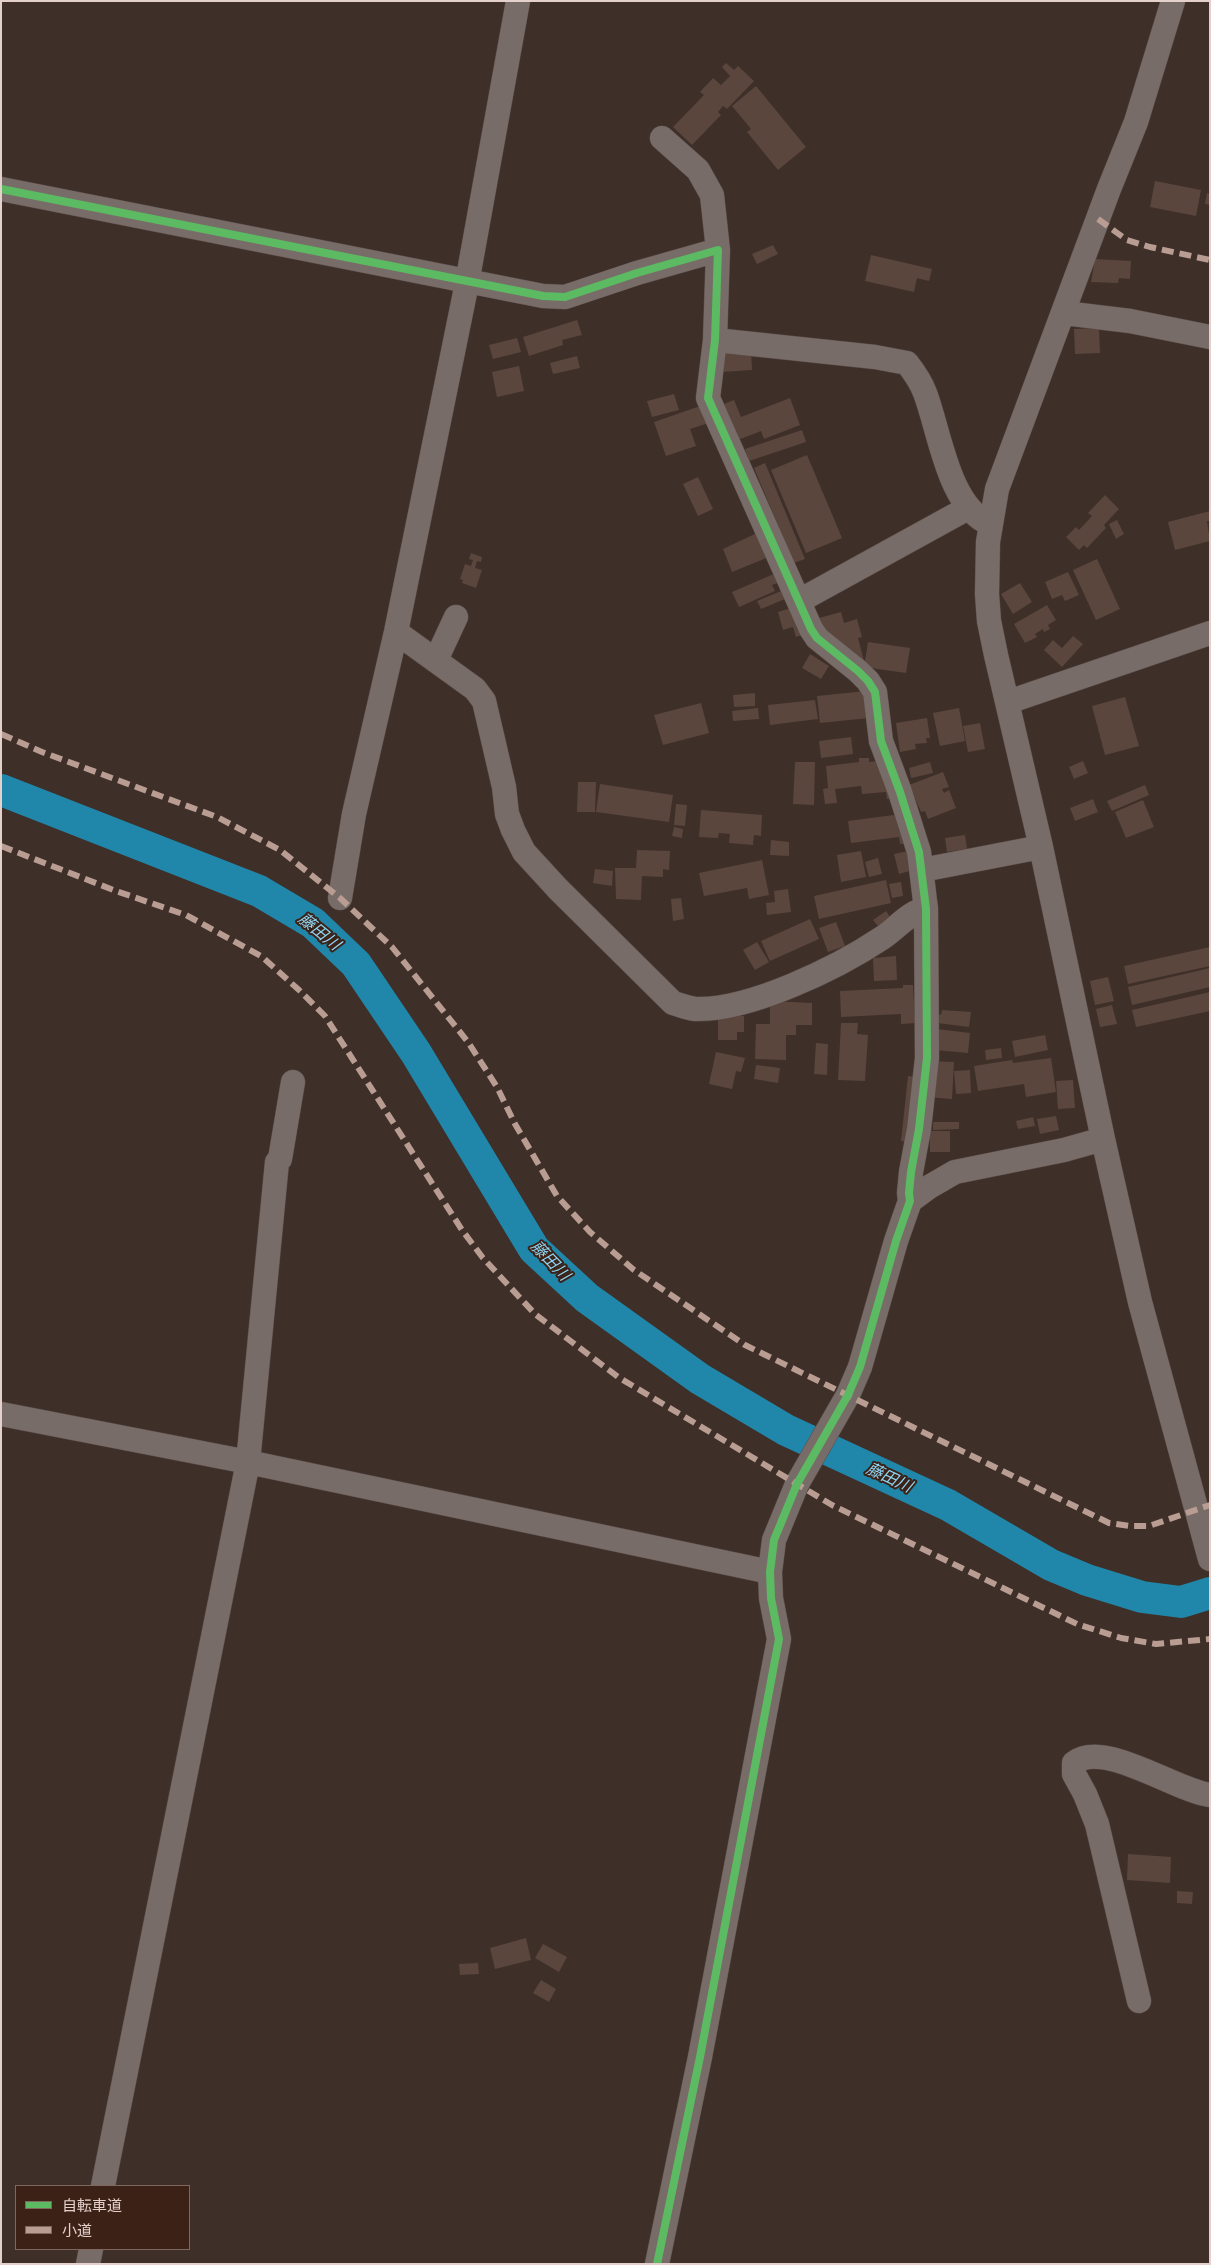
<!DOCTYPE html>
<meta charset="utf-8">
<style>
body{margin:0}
#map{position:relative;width:1211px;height:2265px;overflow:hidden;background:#3e2f29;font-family:"Alegreya Sans","Noto Sans JP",sans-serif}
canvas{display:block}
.frame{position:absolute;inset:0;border:2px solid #e4d1cb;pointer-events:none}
.legend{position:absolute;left:15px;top:2185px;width:175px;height:65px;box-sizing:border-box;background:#3c2117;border:1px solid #7f675f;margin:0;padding:6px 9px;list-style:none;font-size:15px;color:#e4d1cb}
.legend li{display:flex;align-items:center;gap:10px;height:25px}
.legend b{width:25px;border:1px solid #7f675f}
</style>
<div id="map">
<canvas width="1211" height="2265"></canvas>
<div class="frame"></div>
<ul class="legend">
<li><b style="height:6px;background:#5cba63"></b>自転車道</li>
<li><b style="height:6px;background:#b99d93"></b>小道</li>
</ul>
</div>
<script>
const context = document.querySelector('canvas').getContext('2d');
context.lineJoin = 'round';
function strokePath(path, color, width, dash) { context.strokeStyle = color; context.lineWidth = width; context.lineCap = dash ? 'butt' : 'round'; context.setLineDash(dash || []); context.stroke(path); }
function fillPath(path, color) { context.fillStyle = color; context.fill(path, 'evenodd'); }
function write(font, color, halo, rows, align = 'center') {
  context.font = font + ' "Alegreya Sans","Noto Sans JP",sans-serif'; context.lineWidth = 4; context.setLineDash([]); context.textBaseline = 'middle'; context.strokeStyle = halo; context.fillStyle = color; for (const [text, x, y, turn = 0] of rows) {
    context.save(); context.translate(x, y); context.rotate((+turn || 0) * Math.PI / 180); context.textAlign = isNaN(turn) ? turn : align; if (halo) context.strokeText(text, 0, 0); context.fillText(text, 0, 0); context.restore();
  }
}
strokePath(new Path2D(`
 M 1,790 L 259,891 L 313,923 L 356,964 L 416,1053 L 534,1249 L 587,1298 L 700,1379 L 786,1430 L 948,1505 L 1051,1565 L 1087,1580 L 1142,1597 L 1181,1602 L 1210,1593`), '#2187aa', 32);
fillPath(new Path2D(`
 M 726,63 L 734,70 L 738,66 L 754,81 L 727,109 L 723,106 L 718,112 L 721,115 L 692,145 L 673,127 L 704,95 L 700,92 L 713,78 L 721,85 L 730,76 L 722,67 Z
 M 756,86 L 806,147 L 778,170 L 747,132 L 751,129 L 732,106 Z
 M 1155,181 L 1201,190 L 1196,216 L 1150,207 Z
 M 1207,193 L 1210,194 L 1210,205 L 1205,204 Z
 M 773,245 L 778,254 L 757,264 L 752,254 Z
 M 871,255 L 932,269 L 929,281 L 917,278 L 914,292 L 865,281 Z
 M 1095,259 L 1131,261 L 1130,279 L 1119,278 L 1118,283 L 1091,282 Z
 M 577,320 L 582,335 L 562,340 L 563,345 L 529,356 L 523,337 Z
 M 1099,328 L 1100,353 L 1075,354 L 1074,329 Z
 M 517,338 L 521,352 L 493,359 L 489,345 Z
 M 751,350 L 752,370 L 722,372 L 721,351 Z
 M 577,356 L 580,368 L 553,374 L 550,363 Z
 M 519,366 L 524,391 L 497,397 L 492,372 Z
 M 674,394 L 679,410 L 652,417 L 647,401 Z
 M 790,398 L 800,425 L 764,439 L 761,431 L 738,440 L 724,404 L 734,400 L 741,417 Z
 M 703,405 L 709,423 L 690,429 L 696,446 L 666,456 L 654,422 Z
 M 802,430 L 806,442 L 749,461 L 745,449 Z
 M 807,455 L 842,538 L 806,553 L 771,470 Z
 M 765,463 L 805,559 L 794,563 L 754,468 Z
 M 698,477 L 713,509 L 698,516 L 683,484 Z
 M 1105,495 L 1119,509 L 1104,525 L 1106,528 L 1087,548 L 1084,545 L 1079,550 L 1066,537 L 1076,527 L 1079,530 L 1092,516 L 1088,513 Z
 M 1210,511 L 1210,521 L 1207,521 L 1210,541 L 1175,550 L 1168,522 Z
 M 1117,520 L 1124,534 L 1116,539 L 1109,524 Z
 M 759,532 L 769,557 L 732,572 L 723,549 Z
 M 471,553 L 482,557 L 481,562 L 477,561 L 475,568 L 482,570 L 476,588 L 462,583 L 463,580 L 460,579 L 465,564 L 471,566 L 473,560 L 469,559 Z
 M 1097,559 L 1120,609 L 1096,620 L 1073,570 Z
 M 1068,572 L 1079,595 L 1065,601 L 1062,595 L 1052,599 L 1045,582 Z
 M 776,573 L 780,582 L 772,585 L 775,591 L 739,607 L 732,592 Z
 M 1020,583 L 1032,602 L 1013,614 L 1001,594 Z
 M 781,591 L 785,599 L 761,609 L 757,601 Z
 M 1047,605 L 1056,620 L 1048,625 L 1050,629 L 1044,632 L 1043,629 L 1035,634 L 1037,637 L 1025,643 L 1014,624 Z
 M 794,607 L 802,635 L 796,637 L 793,627 L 783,630 L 778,612 Z
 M 841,612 L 844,623 L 857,619 L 862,637 L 858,638 L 864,661 L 857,663 L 827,645 L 819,618 Z
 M 1073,636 L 1083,644 L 1062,667 L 1044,650 L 1053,640 L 1062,648 Z
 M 868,642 L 910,648 L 906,673 L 864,667 Z
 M 810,654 L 829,666 L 821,679 L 802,668 Z
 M 866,691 L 869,718 L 820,723 L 817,696 Z
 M 755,693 L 755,706 L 734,707 L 733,695 Z
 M 1125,697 L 1139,746 L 1105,755 L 1092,706 Z
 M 815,700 L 818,719 L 770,725 L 768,705 Z
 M 701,703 L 709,733 L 663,745 L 654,715 Z
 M 758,708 L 759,719 L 733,721 L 732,711 Z
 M 959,708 L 965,741 L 940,746 L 933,713 Z
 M 927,718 L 930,738 L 926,738 L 927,743 L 915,744 L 916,749 L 900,752 L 896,723 Z
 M 980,723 L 985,749 L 968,752 L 963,726 Z
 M 851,737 L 853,754 L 821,758 L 819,741 Z
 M 859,758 L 869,758 L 869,762 L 888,760 L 892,799 L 887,799 L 886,792 L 862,794 L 861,786 L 835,789 L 837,803 L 825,804 L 823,789 L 828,788 L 826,766 L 859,762 Z
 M 1083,761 L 1088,773 L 1074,779 L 1069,767 Z
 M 795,762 L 815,762 L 814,805 L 793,804 Z
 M 930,762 L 933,773 L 911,778 L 909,768 Z
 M 943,772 L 949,787 L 942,789 L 944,793 L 949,790 L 956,808 L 928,819 L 925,811 L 921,812 L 909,785 Z
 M 578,782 L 596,782 L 595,812 L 577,812 Z
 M 600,784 L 673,795 L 669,822 L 596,812 Z
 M 1145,785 L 1149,795 L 1112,811 L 1107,801 Z
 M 1093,799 L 1098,812 L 1075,821 L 1070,808 Z
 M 1143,800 L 1154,827 L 1126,838 L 1115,812 Z
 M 676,804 L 687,805 L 685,826 L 674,825 Z
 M 701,810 L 762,815 L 761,836 L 754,835 L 753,845 L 729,843 L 730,834 L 719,833 L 718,838 L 699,837 Z
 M 901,814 L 904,844 L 900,844 L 899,837 L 851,843 L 848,821 Z
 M 674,827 L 683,829 L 682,838 L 672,836 Z
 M 965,835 L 967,849 L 947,852 L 945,838 Z
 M 771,840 L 789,842 L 789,856 L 770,855 Z
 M 637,850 L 670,851 L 669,870 L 663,869 L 663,877 L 642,876 L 641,900 L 616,899 L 615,868 L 636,868 Z
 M 861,851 L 866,877 L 841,882 L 837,855 Z
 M 908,851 L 913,870 L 899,874 L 894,854 Z
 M 878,858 L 882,874 L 869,877 L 865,862 Z
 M 762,860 L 769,895 L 749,899 L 747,888 L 704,896 L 699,873 Z
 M 595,869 L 613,871 L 612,886 L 593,883 Z
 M 886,880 L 891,903 L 819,919 L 814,896 Z
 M 901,882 L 903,896 L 892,898 L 889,884 Z
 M 788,889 L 791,912 L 767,915 L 766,903 L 775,902 L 774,891 Z
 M 681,898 L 684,919 L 673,921 L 671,899 Z
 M 886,911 L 890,917 L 878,926 L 873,920 Z
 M 810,919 L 819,939 L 770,961 L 761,941 Z
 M 836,922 L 845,946 L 828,952 L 819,928 Z
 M 757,942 L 769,962 L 755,970 L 743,950 Z
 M 1210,947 L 1210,966 L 1128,984 L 1124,966 Z
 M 896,956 L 897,980 L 874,981 L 873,958 Z
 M 1210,968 L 1210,987 L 1132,1005 L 1128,987 Z
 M 1108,977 L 1114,1001 L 1095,1005 L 1090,981 Z
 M 903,985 L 913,985 L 915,1023 L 901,1024 L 901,1014 L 841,1017 L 840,991 L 903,988 Z
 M 1210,992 L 1210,1011 L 1136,1027 L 1132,1010 Z
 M 770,1001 L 812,1003 L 812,1025 L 796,1025 L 796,1035 L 786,1035 L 786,1060 L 755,1059 L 756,1024 L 770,1024 Z
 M 1112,1005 L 1117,1024 L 1100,1027 L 1096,1009 Z
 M 942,1010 L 971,1012 L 969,1027 L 937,1023 L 938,1014 L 941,1015 Z
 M 718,1016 L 744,1016 L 744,1032 L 737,1032 L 737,1040 L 718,1040 Z
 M 841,1023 L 858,1023 L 857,1034 L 868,1035 L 865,1081 L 838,1080 Z
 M 937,1029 L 970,1033 L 968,1053 L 935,1050 Z
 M 1045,1035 L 1048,1050 L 1015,1057 L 1012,1041 Z
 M 816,1043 L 828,1044 L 827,1075 L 814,1074 Z
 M 1001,1048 L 1002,1058 L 986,1060 L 985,1050 Z
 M 716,1052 L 745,1058 L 741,1072 L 736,1071 L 732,1089 L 709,1084 Z
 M 1051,1058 L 1056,1092 L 1026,1097 L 1024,1084 L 978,1091 L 974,1066 L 1012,1060 L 1013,1063 Z
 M 928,1061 L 954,1062 L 952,1099 L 926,1097 Z
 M 756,1065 L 780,1068 L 778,1083 L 754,1079 Z
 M 970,1070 L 971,1093 L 956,1094 L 954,1071 Z
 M 908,1076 L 917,1077 L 910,1142 L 901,1141 Z
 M 1073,1080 L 1075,1108 L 1058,1109 L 1056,1081 Z
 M 1056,1116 L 1059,1130 L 1040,1134 L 1037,1119 Z
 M 1033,1117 L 1035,1126 L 1018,1129 L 1016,1121 Z
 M 933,1122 L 959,1122 L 959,1129 L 933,1130 Z
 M 930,1131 L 950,1131 L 950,1152 L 930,1152 Z
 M 1128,1854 L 1171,1857 L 1170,1883 L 1127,1880 Z
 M 1177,1891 L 1193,1892 L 1192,1904 L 1177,1903 Z
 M 526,1938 L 531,1960 L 495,1969 L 490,1948 Z
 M 543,1944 L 567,1957 L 559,1972 L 535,1958 Z
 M 478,1963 L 479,1974 L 460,1975 L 459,1964 Z
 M 541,1980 L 556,1989 L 549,2002 L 533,1993 Z`), '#5a463d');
const minor = new Path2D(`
 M 1173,1 L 1136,122 L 1109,189 L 997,489 L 988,542 L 987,594 L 989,621 L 996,655 L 1041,847 L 1103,1139 L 1140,1302 L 1210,1559
 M 662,138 L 698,170 L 712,195 L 718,250
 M 1,189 L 543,296 L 565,297 L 637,273 L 718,250 L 715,340 L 708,398 L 811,629 L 817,638 L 858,671 L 868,681 L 875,692 L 881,741 L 900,792 L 919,852 L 926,909 L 927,1058 L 919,1129 L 911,1172 L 909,1193 L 910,1201 L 896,1241 L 860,1367 L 848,1395 L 797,1484 L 774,1540 L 770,1572 L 771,1598 L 779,1639 L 700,2057 L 657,2264
 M 1064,313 L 1130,321 L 1210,337
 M 715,340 L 875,357 L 907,363 C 914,372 921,382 925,393 C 940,432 948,506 990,524
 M 799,601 L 968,508
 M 396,632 L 475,689 L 484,701 L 504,787 L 507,814 L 513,830 L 524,852 L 558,889 L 673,1003 C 680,1005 687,1008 695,1009 C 749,1011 837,968 882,938 C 896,929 910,911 926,909
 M 436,660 L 456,617
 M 1008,702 L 1210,633
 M 922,870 L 1041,847
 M 340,898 L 354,814 L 396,632 L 467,283 L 518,1
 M 910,1201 L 929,1187 L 955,1172 L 1064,1150 L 1103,1139
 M 1,1414 L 248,1462 L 770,1572
 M 1139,2001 L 1097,1824 L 1085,1794 L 1074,1774 L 1074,1763 C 1103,1739 1176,1791 1210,1795
 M 103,2186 L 248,1462 L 277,1162 L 280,1159 L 293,1082
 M 88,2264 L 91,2249`);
strokePath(minor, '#5a4c47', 25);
strokePath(minor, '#786c68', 24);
strokePath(new Path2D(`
 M 1098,219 L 1127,240 L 1150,247 L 1210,260
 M 1,734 L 42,752 L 217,817 L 280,850 L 340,898 L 392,947 L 468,1042 L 497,1087 L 515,1124 L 557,1196 L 590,1232 L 634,1270 L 745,1345 L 1109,1523 L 1130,1526 L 1149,1526 L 1210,1505
 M 1,846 L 116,891 L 186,915 L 261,956 L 299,990 L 325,1016 L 462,1230 L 483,1258 L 535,1314 L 618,1377 L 832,1505 L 1077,1624 L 1121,1638 L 1156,1644 L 1210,1639`), '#b99d93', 6, [12, 6]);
strokePath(new Path2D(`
 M 1,189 L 543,296 L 565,297 L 637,273 L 718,250 L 715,340 L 708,398 L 811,629 L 817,638 L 858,671 L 868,681 L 875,692 L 881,741 L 900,792 L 919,852 L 926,909 L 927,1058 L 919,1129 L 911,1172 L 909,1193 L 910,1201 L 896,1241 L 860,1367 L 848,1395 L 797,1484 L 774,1540 L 770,1572 L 771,1598 L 779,1639 L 700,2057 L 657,2264`), '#5cba63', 8);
write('italic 16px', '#8dd6f5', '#3c2117', [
 ["藤田川",319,932,39],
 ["藤田川",550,1261,46],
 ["藤田川",889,1478,25]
]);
</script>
